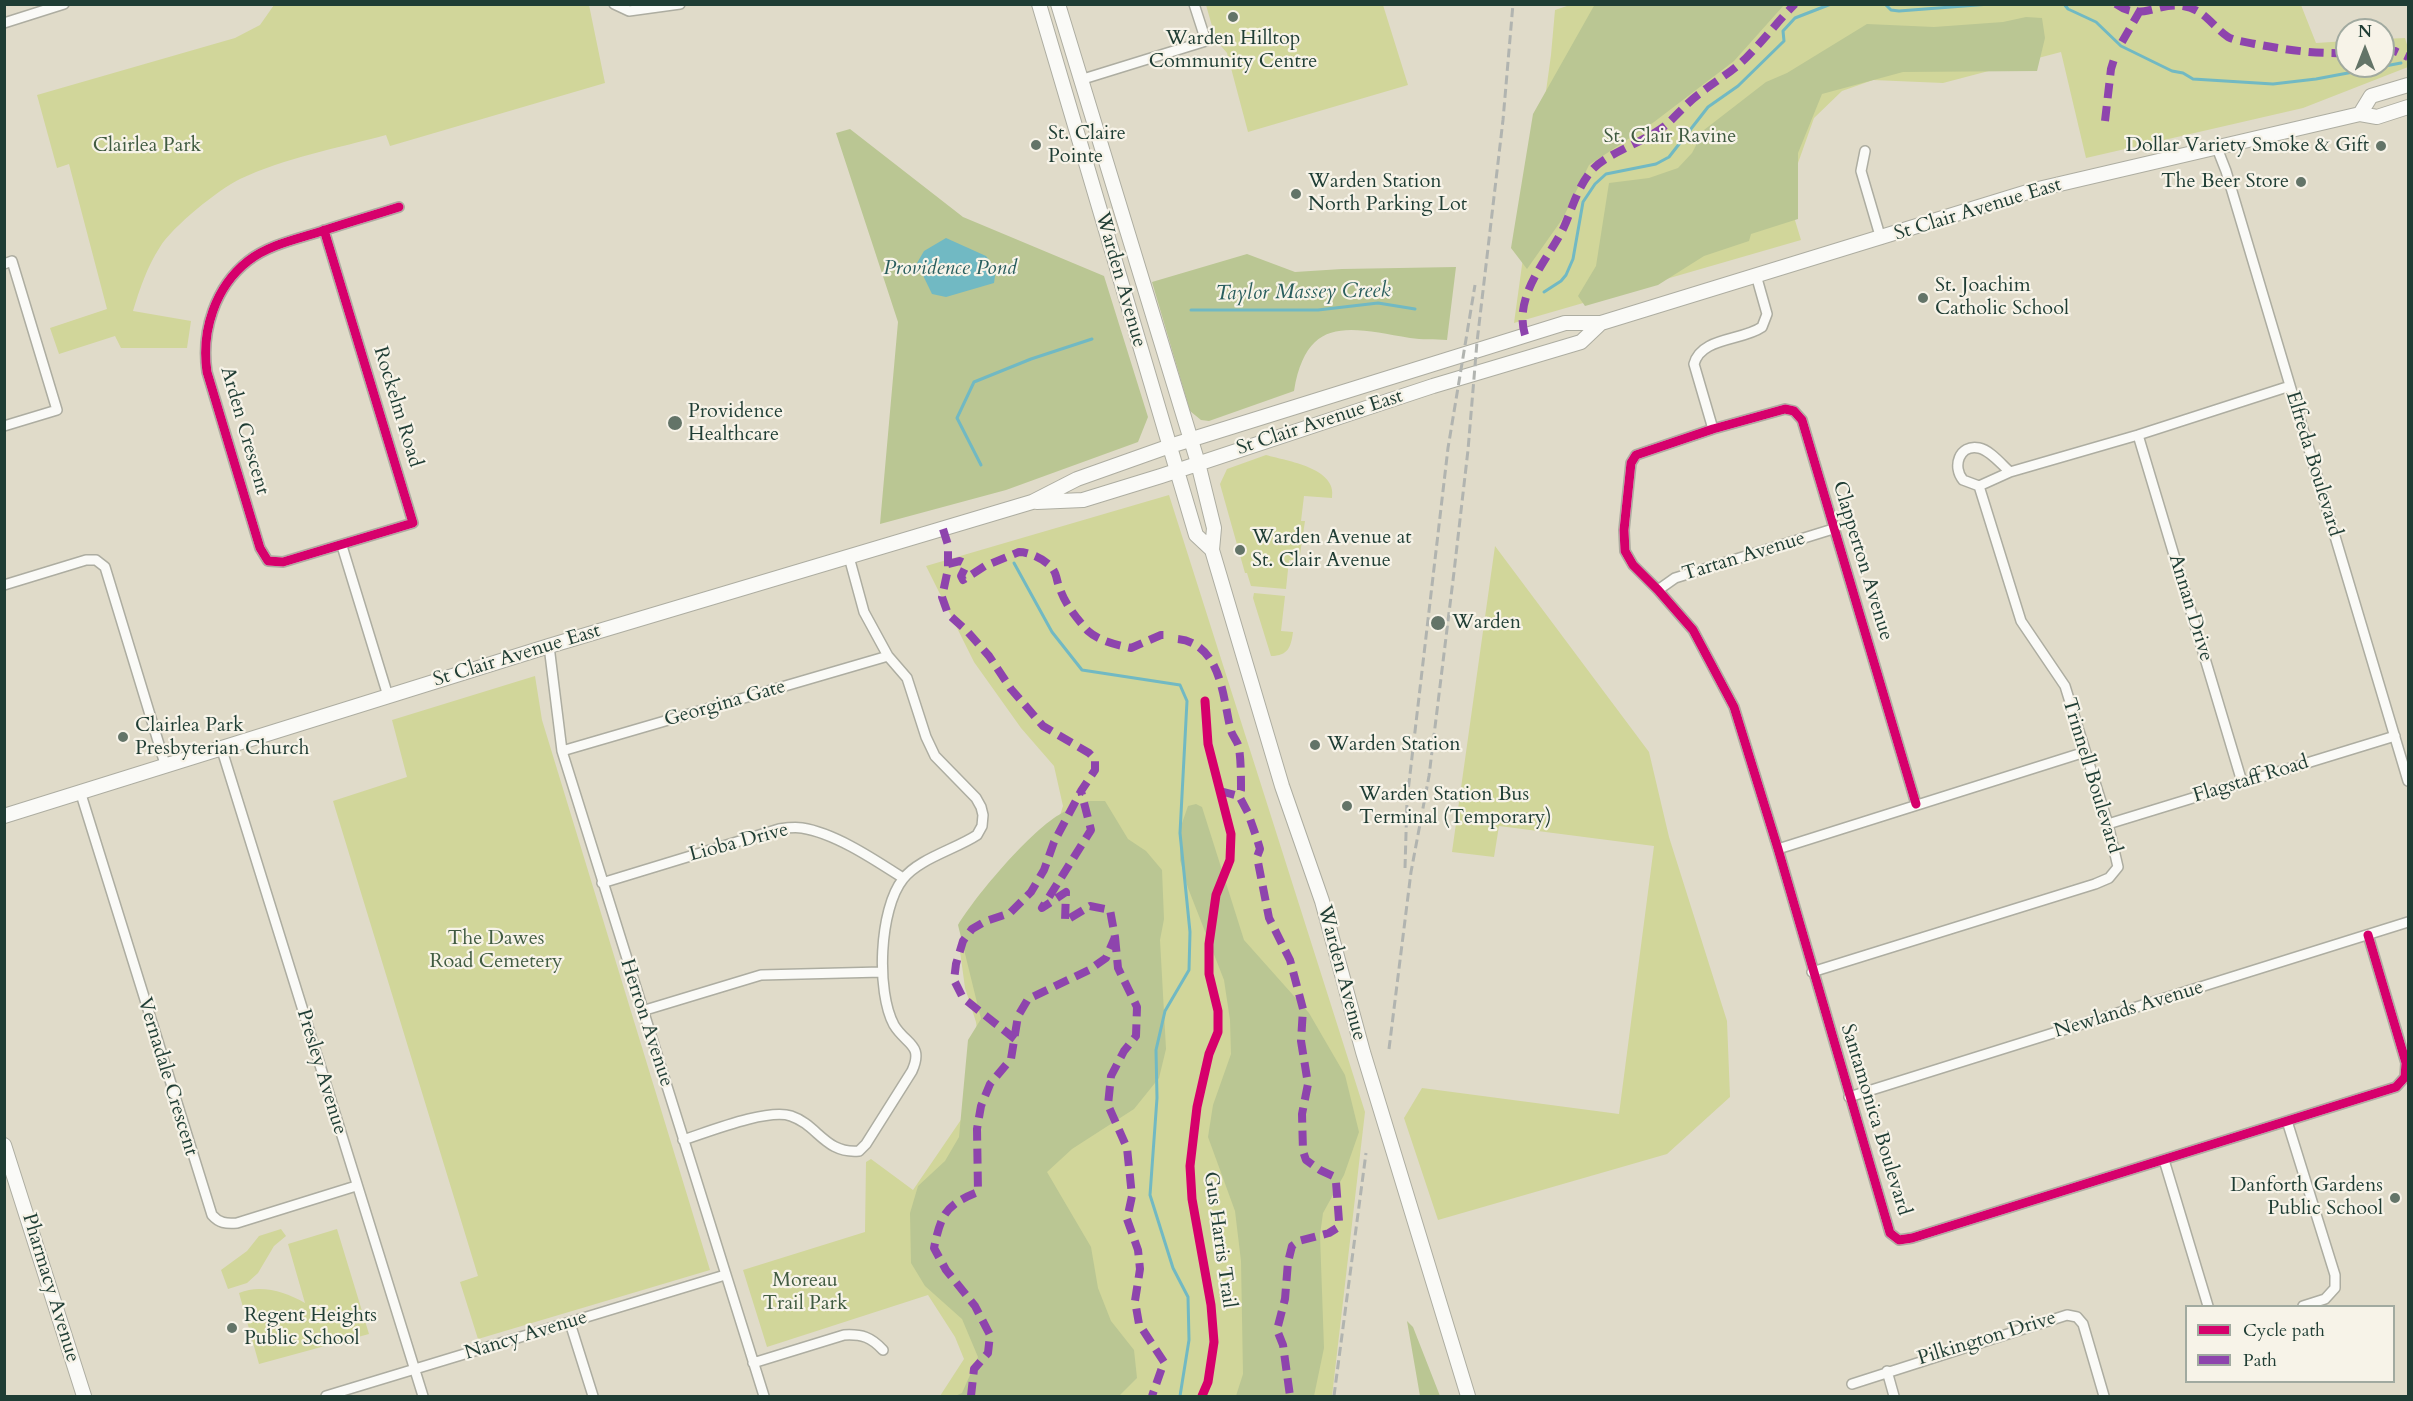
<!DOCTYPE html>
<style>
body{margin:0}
#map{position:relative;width:2413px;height:1401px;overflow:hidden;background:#e0dbc9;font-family:Cardo,serif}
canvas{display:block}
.frame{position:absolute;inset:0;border:6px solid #1f3d34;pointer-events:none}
.legend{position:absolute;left:2185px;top:1305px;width:210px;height:78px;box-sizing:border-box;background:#f7f3e8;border:2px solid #a1aaa0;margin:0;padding:8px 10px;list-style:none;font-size:18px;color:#1f3d34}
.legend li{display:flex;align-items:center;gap:12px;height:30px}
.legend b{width:30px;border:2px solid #a1aaa0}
.north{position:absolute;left:2335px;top:18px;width:60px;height:60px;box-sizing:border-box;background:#f7f3e8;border:2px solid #a1aaa0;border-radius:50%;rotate:0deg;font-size:16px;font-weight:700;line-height:24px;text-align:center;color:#1f3d34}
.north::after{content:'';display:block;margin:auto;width:21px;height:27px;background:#637468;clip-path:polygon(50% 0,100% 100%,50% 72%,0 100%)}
</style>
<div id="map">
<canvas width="2413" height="1401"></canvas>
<div class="frame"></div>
<ul class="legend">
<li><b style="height:8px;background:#d6006c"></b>Cycle path</li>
<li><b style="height:8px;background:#8e44ad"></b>Path</li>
</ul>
<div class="north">N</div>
</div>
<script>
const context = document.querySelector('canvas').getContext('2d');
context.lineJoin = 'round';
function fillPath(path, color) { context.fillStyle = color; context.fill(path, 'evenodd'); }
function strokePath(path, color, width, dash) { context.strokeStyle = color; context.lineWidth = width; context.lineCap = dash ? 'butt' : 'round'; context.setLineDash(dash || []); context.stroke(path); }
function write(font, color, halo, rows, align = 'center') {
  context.font = font + ' Cardo,serif'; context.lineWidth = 4.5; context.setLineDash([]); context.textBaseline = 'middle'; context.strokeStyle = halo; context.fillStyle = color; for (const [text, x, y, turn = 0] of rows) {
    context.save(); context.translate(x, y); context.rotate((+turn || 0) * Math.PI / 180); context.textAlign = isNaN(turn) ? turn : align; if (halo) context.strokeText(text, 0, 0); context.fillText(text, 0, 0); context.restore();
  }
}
fillPath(new Path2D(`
 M 274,5 L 589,5 L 605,83 L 390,146 L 386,135 C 338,148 285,158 240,179 C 219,189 172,227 160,247 C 147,267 140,288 133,311 L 191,321 L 187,348 L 121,348 L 115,336 L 59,354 L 50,328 L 107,309 L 69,164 L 57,168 L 37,95 L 235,38 L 260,25 Z
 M 1206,5 L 1383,5 L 1408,85 L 1248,132 L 1227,53 L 1216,40 Z
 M 1570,5 L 2301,5 L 2316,43 L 2347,41 L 2347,66 L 2383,66 L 2383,39 L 2405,38 L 2408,48 L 2408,67 L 2303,108 L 2086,158 L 2061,52 L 1943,83 L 1873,80 L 1842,91 L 1814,118 L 1787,194 L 1801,240 L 1514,323 L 1551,55 L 1555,10 Z
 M 1266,455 C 1287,461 1338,468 1332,498 L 1304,496 L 1301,521 L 1305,521 L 1299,561 L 1289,560 L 1286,589 L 1251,586 L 1247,573 L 1245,573 L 1220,484 L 1227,469 Z
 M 1169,495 L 1365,1112 L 1332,1396 L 940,1396 L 964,1359 L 955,1337 L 928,1295 L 767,1347 L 743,1270 L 865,1232 L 866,1162 L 871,1159 L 913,1190 L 969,1108 L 982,1069 L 976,1022 L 965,988 L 960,951 L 965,931 L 1044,865 L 1063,806 L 1054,766 L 1021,728 L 974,662 L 926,566 Z
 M 1495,546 L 1649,752 L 1669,837 L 1727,1021 L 1730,1097 L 1667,1154 L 1438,1220 L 1404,1118 L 1422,1088 L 1619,1114 L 1654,846 L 1499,826 L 1494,857 L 1452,852 Z
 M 1254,593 L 1285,596 L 1281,631 L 1293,632 C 1291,647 1288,656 1271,656 L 1253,598 Z
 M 535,676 L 542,720 L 710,1270 L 478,1339 L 460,1282 L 478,1276 L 333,801 L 407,777 L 392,720 Z
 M 281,1229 L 286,1236 L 274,1246 L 258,1273 L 247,1283 L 228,1289 L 221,1270 L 247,1251 L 259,1236 Z
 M 337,1229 L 369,1334 L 259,1364 L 239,1293 C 261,1284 285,1292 305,1303 L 288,1244 Z`), '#d1d69a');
fillPath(new Path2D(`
 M 1595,4 L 1784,5 L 1734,61 L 1654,122 L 1589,165 L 1563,218 L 1527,269 L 1511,248 L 1533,114 Z
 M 2026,17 L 2042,18 L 2045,38 L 2037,71 L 1903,72 L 1822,94 L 1798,153 L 1798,219 L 1751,234 L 1749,241 L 1704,256 L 1658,285 L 1585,306 L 1578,296 L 1596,266 L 1609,183 L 1649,178 L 1678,168 L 1692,153 L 1704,130 L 1766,82 L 1787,73 L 1867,24 L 1934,27 L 2003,22 Z
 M 850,129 L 963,217 L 1104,276 L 1148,417 L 1138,442 L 1006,490 L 880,524 L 898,322 L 836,133 Z
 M 1247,254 L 1295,272 L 1342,269 L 1456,267 L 1447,340 C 1435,339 1422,340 1410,338 C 1350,328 1307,314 1294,391 L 1209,421 L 1201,420 L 1190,411 L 1152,282 Z
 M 1087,801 L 1105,801 L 1128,839 L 1146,851 L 1162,870 L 1164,919 L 1160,940 L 1166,1049 L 1159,1078 L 1134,1109 L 1072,1149 L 1047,1172 L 1091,1247 L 1098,1288 L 1111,1321 L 1134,1350 L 1137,1378 L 1119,1396 L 955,1396 L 962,1393 L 978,1357 L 962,1319 L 925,1286 L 911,1263 L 910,1213 L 918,1186 L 945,1161 L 959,1137 L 968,1040 L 981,1019 L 958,925 C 976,895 1032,829 1062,813 C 1070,808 1079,805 1087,801 Z
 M 1196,804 L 1202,807 L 1244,940 L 1309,1013 L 1345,1075 L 1359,1132 L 1344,1175 L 1323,1213 L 1320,1235 L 1324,1348 L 1314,1396 L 1236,1396 L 1243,1374 L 1241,1261 L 1235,1211 L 1208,1137 L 1213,1105 L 1231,1054 L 1230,1020 L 1224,980 L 1188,888 L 1180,860 L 1180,829 L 1188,806 Z
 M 1407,1321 L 1413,1327 L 1440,1396 L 1420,1396 Z`), '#bac693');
fillPath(new Path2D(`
 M 946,238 L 986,256 L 996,269 L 994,283 L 946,297 L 932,294 L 917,263 L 924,251 Z`), '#71b9c3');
strokePath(new Path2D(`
 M 1885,4 L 1891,10 L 1899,11 L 1990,4
 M 2064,4 L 2068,9 L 2096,22 L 2121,46 L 2172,71 L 2183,73 L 2193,79 L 2273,84 L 2316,79 L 2401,63
 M 1544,292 L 1561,281 L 1566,275 L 1573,259 L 1583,202 L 1595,184 L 1606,174 L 1656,164 L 1669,157 L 1708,107 L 1738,86 L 1784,41 L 1783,31 L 1795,18 L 1831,4
 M 1191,310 L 1318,310 L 1378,303 L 1415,309
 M 981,465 L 957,418 L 974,382 L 1031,359 L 1092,339
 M 1014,563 L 1052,632 L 1082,670 L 1180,685 L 1187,701 L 1180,833 L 1190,932 L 1189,970 L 1165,1011 L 1156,1050 L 1157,1098 L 1150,1195 L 1173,1268 L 1188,1297 L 1189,1340 L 1180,1396`), '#71b9c3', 3);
const street = new Path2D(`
 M 614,4 L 629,11 L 680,4
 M 4,23 L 64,4
 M 1080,80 L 1206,41 L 1194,4
 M 2217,148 L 2226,171 L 2408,781
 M 1865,151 L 1861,171 L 1881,239
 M 324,230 L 413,523 L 283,562 L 268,561 L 260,548 L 207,372 C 201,331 215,287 248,261 C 267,246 293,240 316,233 C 343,224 371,216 399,207
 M 4,264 L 12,261 L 57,410 L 4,426
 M 1713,429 L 1694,364 C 1701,337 1742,341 1762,327 L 1767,314 L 1756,275
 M 2138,435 L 2242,782
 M 1979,486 L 1963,480 C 1952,467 1959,444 1979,448 C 1990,450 2002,465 2010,472
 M 342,546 L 388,696
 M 4,585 L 86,560 L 96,560 L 105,567 L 165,764
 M 1658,590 L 1675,578 L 1833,529
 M 549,646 L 562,751 L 764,1396
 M 221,747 L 423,1396
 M 562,751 L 888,656
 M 80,791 L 212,1215 C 219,1223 226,1224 237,1223 L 356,1186
 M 1916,804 L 1802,420 L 1794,411 L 1785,409 L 1713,429 L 1636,455 L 1631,463 L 1624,530 L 1625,551 L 1633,565 L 1658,590 L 1693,630 L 1734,707 L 1778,849 L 1890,1233 L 1899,1240 L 1912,1238 L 2396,1087 L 2405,1077 L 2406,1063 L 2368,935
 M 2108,824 L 2395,736
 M 1778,849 L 2085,752
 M 602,883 L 779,829 C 786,828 795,827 802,828 C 835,833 875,860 903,878
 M 1812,972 L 2095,884 L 2109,878 L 2118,867 L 2108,824 L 2065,686 L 2021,621 L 1979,486 L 2010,472 L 2138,435 L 2290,386
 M 642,1011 L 761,975 L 882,972
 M 1849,1097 L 2408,922
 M 2287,1121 L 2335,1275 L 2335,1288 L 2325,1299 L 2303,1306
 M 683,1140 C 708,1132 768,1108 791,1116 C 818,1125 825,1154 859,1151 L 866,1144 L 912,1071 C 924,1044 906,1045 894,1025 C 876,992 879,909 903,879 C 918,859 956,849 977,835 L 982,826 L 983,815 L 981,807 L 976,798 L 935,756 L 926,737 L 907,678 L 888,656 L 864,612 L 849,557
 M 2164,1160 L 2208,1306
 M 570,1323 L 593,1396
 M 753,1363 L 844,1335 C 862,1334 871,1337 883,1350
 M 1887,1371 L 1894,1396
 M 1852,1384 L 2067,1315 L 2077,1317 L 2083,1324 L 2104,1396
 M 326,1396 L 725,1275`);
const secondary = new Path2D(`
 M 1039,4 L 1196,535 L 1212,550
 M 1058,4 L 1198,463 L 1214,528 L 1212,550 L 1282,786 L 1322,901 L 1363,1052 L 1468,1396
 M 2360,114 L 2371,96 L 2408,85
 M 1037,502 L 1083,500 L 1161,476 L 1433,386 L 1581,342 L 1601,323
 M 4,816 L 549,646 L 1032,502 L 1077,479 L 1170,446 L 1565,323 L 1601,323 L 2034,190 L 2360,114 L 2377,117 L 2408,107
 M 4,1145 L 84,1396`);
strokePath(street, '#adada1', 12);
strokePath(secondary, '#adada1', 16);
strokePath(street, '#fafaf7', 9);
strokePath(secondary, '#fafaf7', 14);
strokePath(new Path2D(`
 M 1405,868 L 1407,800 L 1448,448 L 1475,285
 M 1389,1049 L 1411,872 L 1429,776 L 1454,572 L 1468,450 L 1477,342 L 1503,120 L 1513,4
 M 1334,1396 L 1366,1153`), '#b1b4b0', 3, [9, 4.5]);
strokePath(new Path2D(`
 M 2116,4 C 2141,22 2157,2 2183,6 C 2204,9 2212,26 2228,37 C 2235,41 2247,42 2255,44 C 2286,50 2315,54 2347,53
 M 2122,42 L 2141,9
 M 2383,51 L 2395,51 L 2408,57
 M 2105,121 L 2111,69 L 2115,56
 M 1525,335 C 1513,295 1548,260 1564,227 C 1572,209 1578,186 1592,170 C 1607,153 1645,142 1666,125 C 1677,115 1687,103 1699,94 C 1714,82 1732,72 1746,58 C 1763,41 1778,21 1795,4
 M 943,529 L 948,545 L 948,569 L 942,597 L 948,614 L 967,631 L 989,656 L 1011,689 L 1043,726 L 1089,753 L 1095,759 L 1095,770 L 1081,791 L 1091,830 L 1042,908 L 1066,892 L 1065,921 L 1090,906 L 1110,910 L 1115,937 L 1106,958 L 1089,970 L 1028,999 L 1018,1016 L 1011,1059 L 990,1084 L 981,1106 L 977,1129 L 978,1192 C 945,1205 941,1215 934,1248 L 946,1270 L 975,1306 L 990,1335 L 988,1353 L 974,1369 L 971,1396
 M 948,564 L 960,561 L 964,563 L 965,568 L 961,576 L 963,580 L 985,566 L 1019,552 C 1030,552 1049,561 1054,571 C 1057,576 1057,583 1060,589 C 1065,604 1077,619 1088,631 C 1099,641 1117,645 1131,648 L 1161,635 L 1167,635
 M 1178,639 C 1222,644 1223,700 1231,731 C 1233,737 1238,742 1239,748 C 1241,761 1241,777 1241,790 L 1239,796
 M 1220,791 L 1239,796 L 1248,813 L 1257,839 L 1260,849 L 1257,857 L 1269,918 L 1290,960 L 1303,1009 L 1301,1041 L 1308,1084 L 1302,1114 L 1303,1151 L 1306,1160 L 1320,1170 L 1333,1176 L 1336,1182 L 1339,1221 L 1337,1228 L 1329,1233 L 1299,1241 L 1292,1246 L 1288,1262 L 1285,1299 L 1277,1330 L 1283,1345 L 1290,1396
 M 1115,937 L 1118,968 L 1137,1007 L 1136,1036 L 1124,1051 L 1111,1076 L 1108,1105 L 1127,1148 L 1132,1196 L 1127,1219 L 1138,1250 L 1140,1269 L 1135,1301 L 1139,1324 L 1164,1362 L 1152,1396
 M 1015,1039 L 963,998 L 954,980 L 956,964 L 963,941 L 972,929 L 986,921 L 1010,913 L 1031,892 L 1044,870 L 1054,842 L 1081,791`), '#8e44ad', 8, [15, 8]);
strokePath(new Path2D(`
 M 324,230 L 413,523 L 283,562 L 268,561 L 260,548 L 207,372 C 201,331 215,287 248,261 C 267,246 293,240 316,233 C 343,224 371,216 399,207
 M 1916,804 L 1802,420 L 1794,411 L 1785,409 L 1713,429 L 1636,455 L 1631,463 L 1624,530 L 1625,551 L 1633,565 L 1658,590 L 1693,630 L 1734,707 L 1778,849 L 1890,1233 L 1899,1240 L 1912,1238 L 2396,1087 L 2405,1077 L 2406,1063 L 2368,935
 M 1202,1396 L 1208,1382 L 1214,1342 L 1211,1305 L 1192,1199 L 1190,1166 L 1197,1107 L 1209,1054 L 1218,1032 L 1218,1011 L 1209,974 L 1209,944 L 1216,895 L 1230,860 L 1231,834 L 1208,744 L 1205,701`), '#d6006c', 9);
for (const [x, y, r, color] of [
 [1233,17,6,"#637468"],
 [1036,145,6,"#637468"],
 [2381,146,6,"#637468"],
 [2301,182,6,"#637468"],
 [1296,194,6,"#637468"],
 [1923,298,6,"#637468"],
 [675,423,8,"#637468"],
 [1240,550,6,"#637468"],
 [1438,623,8,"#637468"],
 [123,737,6,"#637468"],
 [1315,745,6,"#637468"],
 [1347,806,6,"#637468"],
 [2395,1198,6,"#637468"],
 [232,1328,6,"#637468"]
]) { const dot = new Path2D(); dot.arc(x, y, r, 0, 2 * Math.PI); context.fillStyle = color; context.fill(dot); strokePath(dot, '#f7f3e8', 2); }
write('20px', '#1f3d34', '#f7f3e8', [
 ["Warden Hilltop",1233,39,"center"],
 ["Community Centre",1233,62,"center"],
 ["St. Claire",1048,134],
 ["Pointe",1048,157],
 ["Dollar Variety Smoke & Gift",2369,146,"right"],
 ["Warden Station",1308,182],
 ["North Parking Lot",1308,205],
 ["The Beer Store",2289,182,"right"],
 ["St. Joachim",1935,286],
 ["Catholic School",1935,309],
 ["Providence",688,412],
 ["Healthcare",688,435],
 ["Warden Avenue at",1252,538],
 ["St. Clair Avenue",1252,561],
 ["Warden",1452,623],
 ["Clairlea Park",135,726],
 ["Presbyterian Church",135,749],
 ["Warden Station",1327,745],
 ["Warden Station Bus",1359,795],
 ["Terminal (Temporary)",1359,818],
 ["Danforth Gardens",2383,1186,"right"],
 ["Public School",2383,1209,"right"],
 ["Regent Heights",244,1316],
 ["Public School",244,1339]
], 'left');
write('20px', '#405b41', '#f7f3e8', [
 ["St. Clair Ravine",1670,137],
 ["Clairlea Park",147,146],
 ["The Dawes",496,939],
 ["Road Cemetery",496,962],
 ["Moreau",805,1281],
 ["Trail Park",805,1304]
]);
write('20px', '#1f3d34', '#f7f3e8', [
 ["St Clair Avenue East",1978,210,-17],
 ["Warden Avenue",1120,280,74],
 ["Rockelm Road",397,407,73],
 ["St Clair Avenue East",1320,423,-18],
 ["Arden Crescent",244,431,74],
 ["Elfreda Boulevard",2313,464,73],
 ["Tartan Avenue",1744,557,-17],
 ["Clapperton Avenue",1862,561,73],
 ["Annan Drive",2190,608,73],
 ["St Clair Avenue East",517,656,-17],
 ["Georgina Gate",725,704,-16],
 ["Trinnell Boulevard",2091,776,73],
 ["Flagstaff Road",2251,780,-17],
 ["Lioba Drive",739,843,-15],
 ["Warden Avenue",1341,973,75],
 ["Newlands Avenue",2129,1010,-17],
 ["Herron Avenue",646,1023,72],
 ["Presley Avenue",321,1072,73],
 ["Vernadale Crescent",167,1077,73],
 ["Santamonica Boulevard",1875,1120,73],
 ["Gus Harris Trail",1219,1240,82],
 ["Pharmacy Avenue",50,1288,73],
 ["Nancy Avenue",526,1336,-17],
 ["Pilkington Drive",1987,1339,-17]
]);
write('italic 21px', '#295e5e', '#f7f3e8', [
 ["Providence Pond",950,269],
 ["Taylor Massey Creek",1303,293,-1]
]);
</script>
